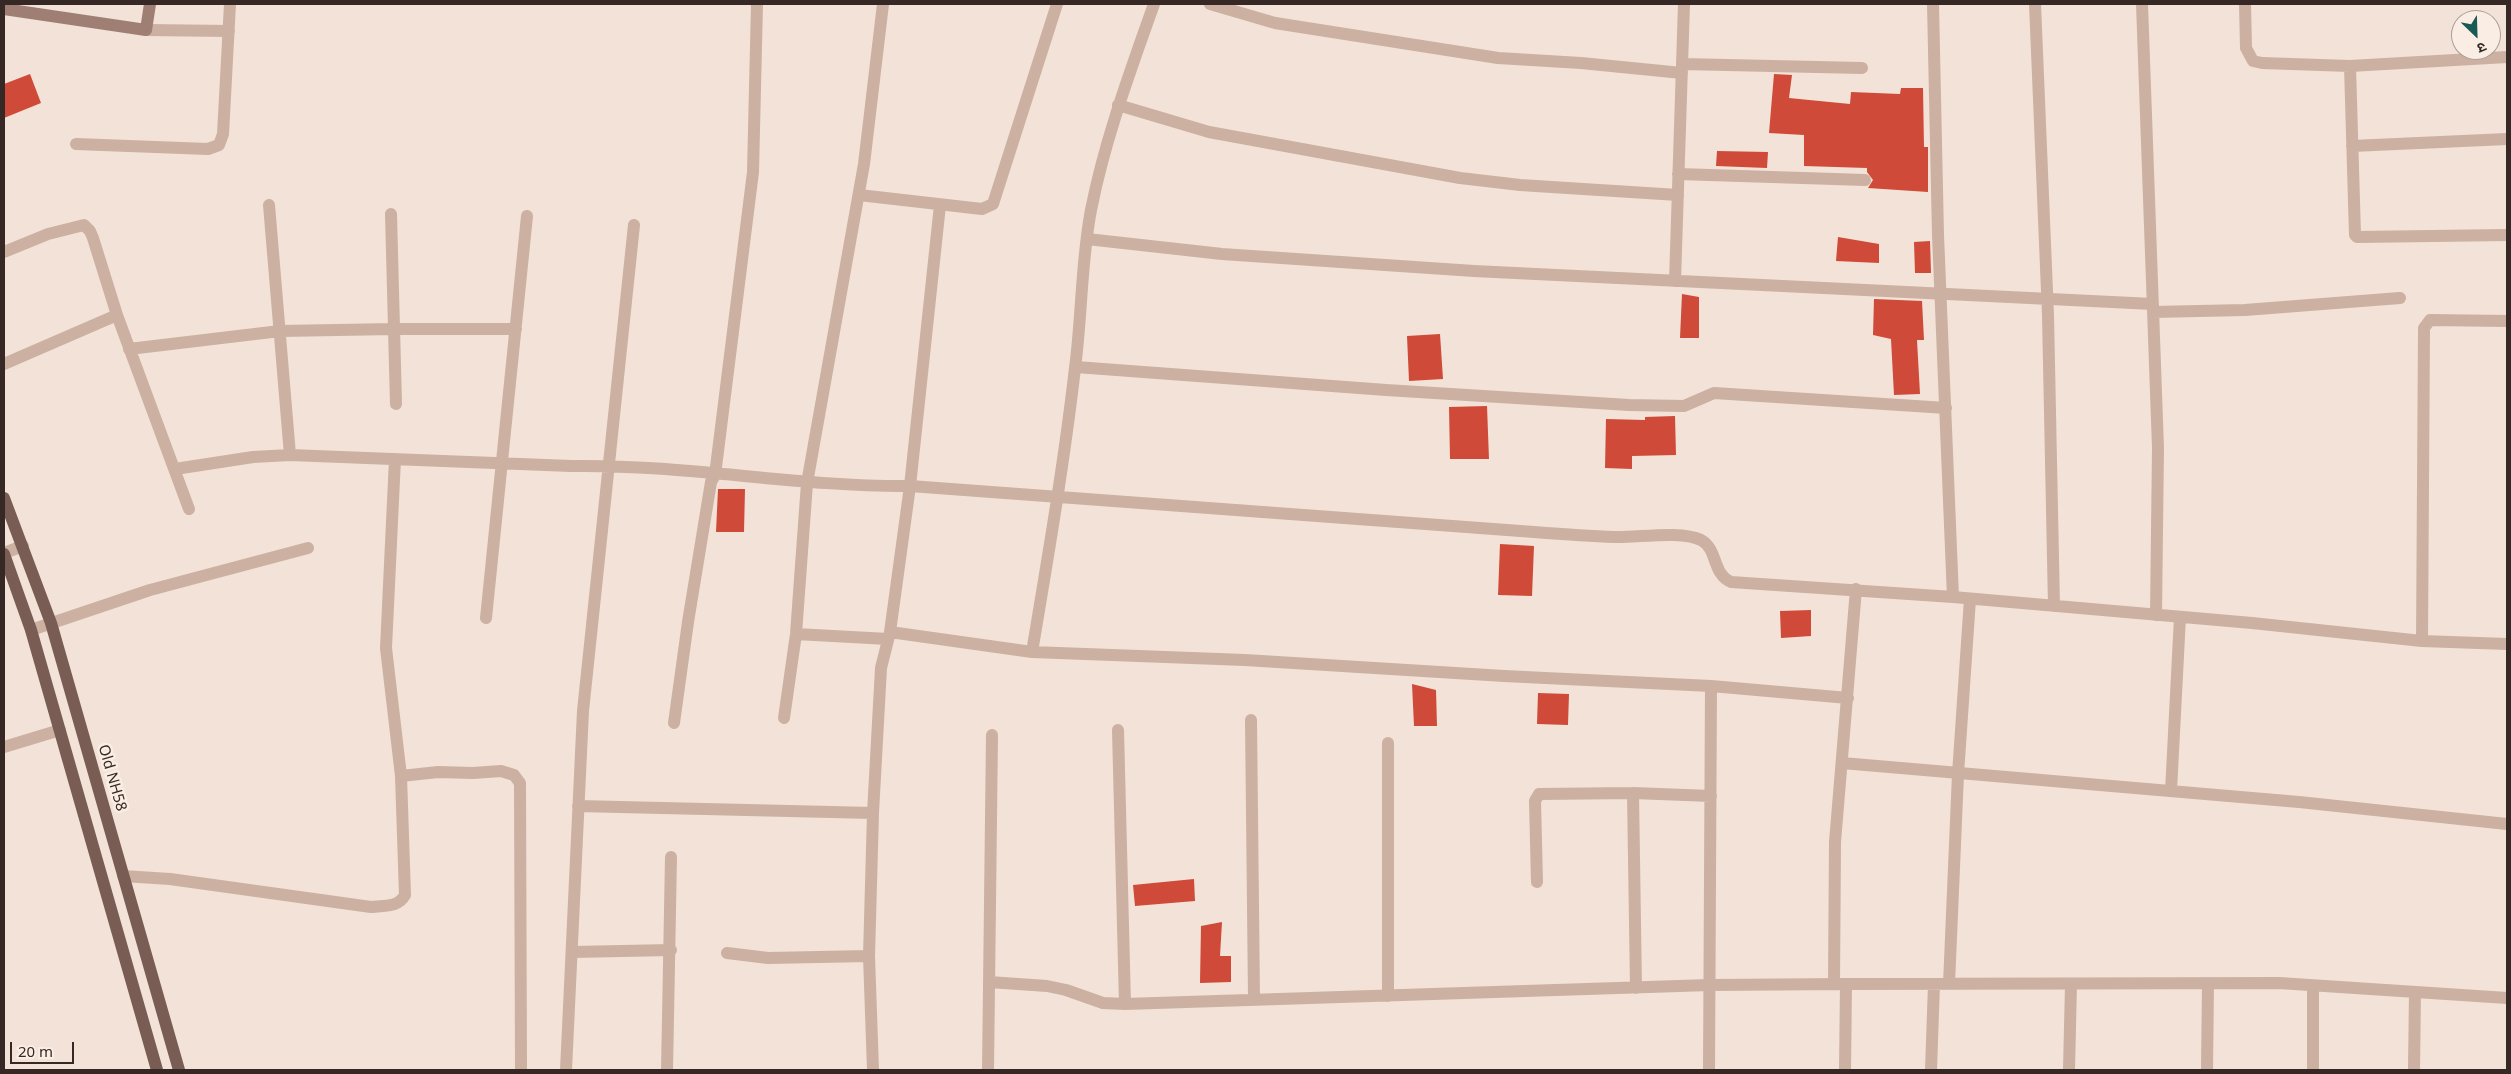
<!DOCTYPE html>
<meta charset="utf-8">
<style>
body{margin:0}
#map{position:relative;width:2511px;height:1074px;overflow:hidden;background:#f3e2d7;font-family:"Noto Sans","Noto Sans Devanagari",sans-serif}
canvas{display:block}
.frame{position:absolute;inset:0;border:5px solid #362825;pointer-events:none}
.north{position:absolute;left:2451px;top:10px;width:50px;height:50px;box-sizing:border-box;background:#faede3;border:1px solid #ac9e97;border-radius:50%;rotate:156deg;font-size:14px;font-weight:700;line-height:20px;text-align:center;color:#362825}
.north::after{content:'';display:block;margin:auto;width:18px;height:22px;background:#185a56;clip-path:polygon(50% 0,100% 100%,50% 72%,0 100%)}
.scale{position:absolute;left:10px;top:1042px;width:64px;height:22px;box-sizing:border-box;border:2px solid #362825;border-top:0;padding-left:6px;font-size:15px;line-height:18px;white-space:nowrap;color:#362825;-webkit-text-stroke:4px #faede3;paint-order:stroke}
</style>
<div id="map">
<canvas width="2511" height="1074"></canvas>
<div class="frame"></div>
<div class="north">उ</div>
<div class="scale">20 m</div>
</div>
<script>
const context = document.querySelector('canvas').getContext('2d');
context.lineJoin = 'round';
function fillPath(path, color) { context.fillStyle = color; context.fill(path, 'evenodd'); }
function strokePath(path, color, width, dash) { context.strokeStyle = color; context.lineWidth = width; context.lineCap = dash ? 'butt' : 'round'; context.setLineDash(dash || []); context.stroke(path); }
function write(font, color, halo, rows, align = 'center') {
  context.font = font + ' "Noto Sans",sans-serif'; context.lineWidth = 5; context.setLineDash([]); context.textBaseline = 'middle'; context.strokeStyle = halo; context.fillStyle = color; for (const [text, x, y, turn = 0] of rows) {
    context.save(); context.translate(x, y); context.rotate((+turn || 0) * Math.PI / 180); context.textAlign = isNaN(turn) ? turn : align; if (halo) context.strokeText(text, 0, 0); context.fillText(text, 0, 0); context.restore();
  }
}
fillPath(new Path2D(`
 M 30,74 L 41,103 L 4,118 L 4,84 Z
 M 1774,74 L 1792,75 L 1789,98 L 1850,104 L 1851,92 L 1900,94 L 1901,88 L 1923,88 L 1924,147 L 1928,147 L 1928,192 L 1868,188 L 1873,180 L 1867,172 L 1867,168 L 1804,166 L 1804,135 L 1769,133 Z
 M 1717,151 L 1768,152 L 1767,168 L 1716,166 Z
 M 1838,237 L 1879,244 L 1879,263 L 1836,261 Z
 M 1930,241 L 1931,273 L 1915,273 L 1914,242 Z
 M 1682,294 L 1699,297 L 1699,338 L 1680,338 Z
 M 1874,299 L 1922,301 L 1924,340 L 1917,340 L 1920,394 L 1894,395 L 1891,339 L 1873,335 Z
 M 1440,334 L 1443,379 L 1409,381 L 1407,336 Z
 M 1487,406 L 1489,459 L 1450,459 L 1449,407 Z
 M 1675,416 L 1676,455 L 1632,456 L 1632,469 L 1605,468 L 1606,419 L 1645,420 L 1645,417 Z
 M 718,489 L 745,489 L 744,532 L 716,532 Z
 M 1500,544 L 1534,546 L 1532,596 L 1498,595 Z
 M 1811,610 L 1811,636 L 1781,638 L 1780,611 Z
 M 1412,684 L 1436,690 L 1437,726 L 1414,726 Z
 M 1538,693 L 1569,694 L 1568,725 L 1537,724 Z
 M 1194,879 L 1195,901 L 1135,906 L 1133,885 Z
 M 1222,922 L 1220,956 L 1231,956 L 1231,982 L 1200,983 L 1201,926 Z`), '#cf4a38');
strokePath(new Path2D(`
 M 1210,4 L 1275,23 L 1498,58 L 1581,63 L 1682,73
 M 1933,4 L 1938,235 L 1953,597
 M 2035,4 L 2048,315 L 2054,606
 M 2142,4 L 2158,448 L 2156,615
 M 2245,4 L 2246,48 L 2253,61 L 2262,63 L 2350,66 L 2507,57
 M 146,30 L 229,31
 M 1682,64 L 1862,68
 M 2350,66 L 2355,235 L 2357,237 L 2507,235
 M 1118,105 L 1209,132 L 1460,178 L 1520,185 L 1678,195
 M 76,144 L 208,149 L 219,145 L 223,134 L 230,4
 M 2352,146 L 2507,139
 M 1678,174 L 1865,180
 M 859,195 L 982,209 L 993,204 L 1057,4
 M 269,205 L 290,455
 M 391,214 L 396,404
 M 1087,239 L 1222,254 L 1474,271 L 2153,304
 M 4,252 L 48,234 L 84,225 L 90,231 L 93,238 L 117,315 L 4,364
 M 1675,281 L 1684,4
 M 2153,312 L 2245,310 L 2400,298
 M 117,315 L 189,509
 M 129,349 L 280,331 L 394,329 L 516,329
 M 1076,367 L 1386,390 L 1629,405 L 1684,406 L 1714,393 L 1946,408
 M 175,469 L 253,457 L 290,455 L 571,466 C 684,464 797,487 910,486 L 1534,532 C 1560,534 1587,536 1614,537 C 1637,538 1680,530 1701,540 C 1718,549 1712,574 1731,582 L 1953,597 L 2252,623 L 2422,641 L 2507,644
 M 4,553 L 23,546
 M 486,618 L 527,216
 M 31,630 L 150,590 L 308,548
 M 890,632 L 1032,652 L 1245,660 L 1504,676 L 1711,686 L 1848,698
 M 796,634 L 888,639
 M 2422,641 L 2424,328 L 2430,320 L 2507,321
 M 1032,652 C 1048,557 1064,463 1075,368 C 1082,315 1081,262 1091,210 C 1105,139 1130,72 1154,4
 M 784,718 L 796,634 L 807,483 L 864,164 L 883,4
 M 1251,720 L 1254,999
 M 674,723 L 688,622 L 711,482 L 715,475 L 753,172 L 757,4
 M 1118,730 L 1125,1004
 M 4,747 L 60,730
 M 1842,763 L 2299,802 L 2507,824
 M 401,776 L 438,772 L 473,773 L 501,771 L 514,775 L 520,783 L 521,1070
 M 2171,791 L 2180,617
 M 1633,793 L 1636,988
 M 578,806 L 873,813
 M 123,876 L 170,879 L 371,907 C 384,905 398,908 405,895 L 401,776 L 386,648 L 395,459
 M 1537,882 L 1535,801 L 1539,794 L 1633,793 L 1711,796
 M 572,952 L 671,950
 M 727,953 L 768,958 L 869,956
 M 989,982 L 1047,986 L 1066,990 L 1103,1003 L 1125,1004 L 1710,985 L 1846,984 L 2279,983 L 2507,998
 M 1834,984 L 1835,842 L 1856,589
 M 1949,984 L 1958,774 L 1970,599
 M 2313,986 L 2313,1070
 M 1388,996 L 1388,743
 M 566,1070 L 583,711 L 634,225
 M 667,1070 L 671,857
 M 873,1070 L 869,956 L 873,813 L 881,668 L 890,632 L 910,486 L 940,205
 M 988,1070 L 992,735
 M 1709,1070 L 1711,686
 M 1845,1070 L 1846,984
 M 1931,1070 L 1934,984
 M 2069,1070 L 2071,984
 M 2207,1070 L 2208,983
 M 2414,1070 L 2415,992`), '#ccb0a2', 12);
strokePath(new Path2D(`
 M 4,9 L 146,30 L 150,4`), '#9f7e74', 12);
strokePath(new Path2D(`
 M 4,498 L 51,623 L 179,1070
 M 4,554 L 31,630 L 157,1070`), '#795d55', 12);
write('15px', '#362825', '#faede3', [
 ["Old NH58",112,778,74]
]);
</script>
